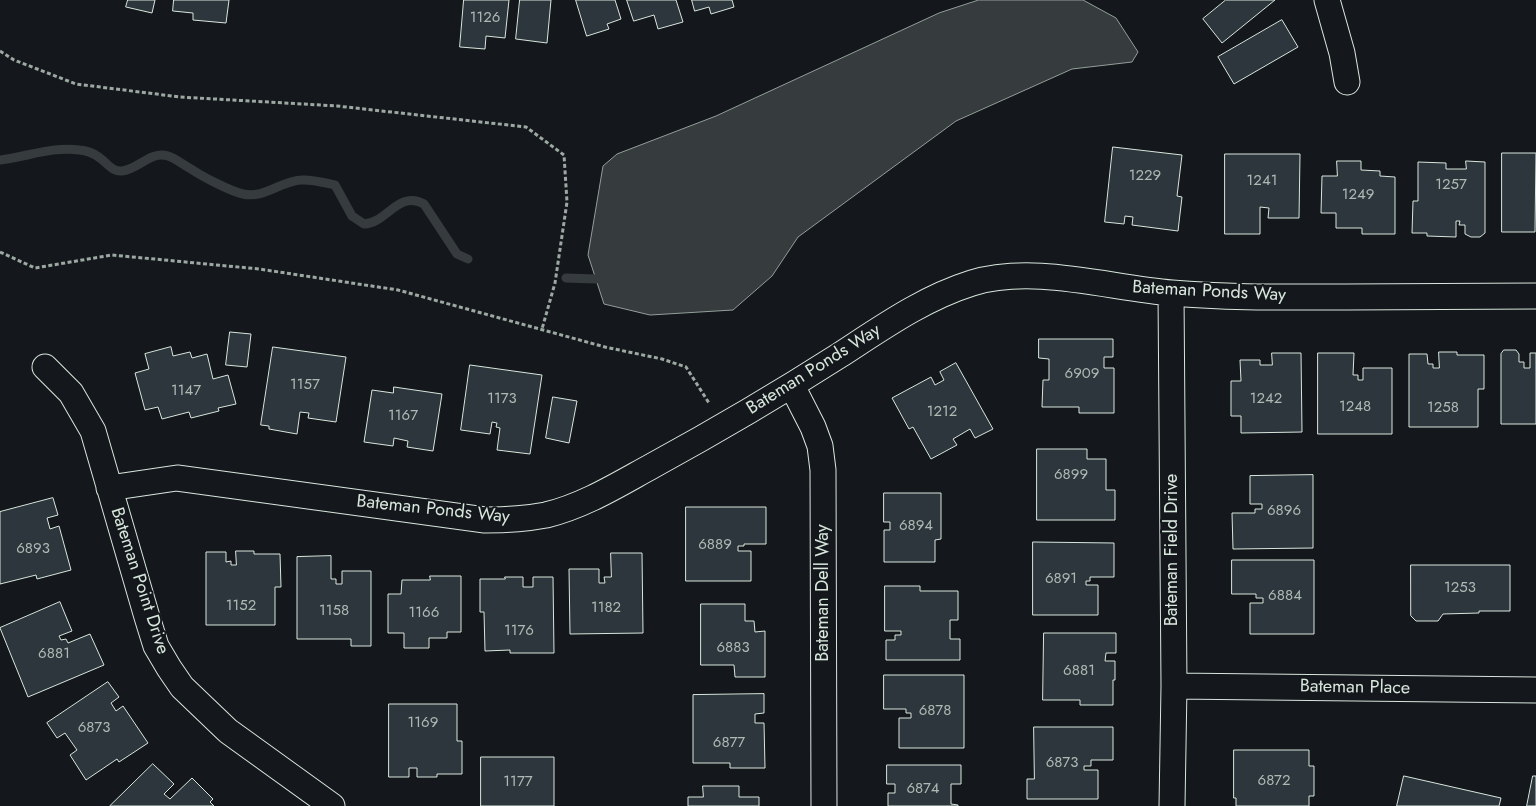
<!DOCTYPE html>
<style>
body{margin:0}
canvas{display:block;background:#14181c}
</style>
<canvas width="1536" height="806"></canvas>
<script>
const context = document.querySelector('canvas').getContext('2d');
context.lineJoin = 'round';
function fillPath(path, color) { context.fillStyle = color; context.fill(path, 'evenodd'); }
function strokePath(path, color, width, dash) { context.strokeStyle = color; context.lineWidth = width; context.lineCap = dash ? 'butt' : 'round'; context.setLineDash(dash || []); context.stroke(path); }
function write(font, color, halo, rows, align = 'center') {
  context.font = font + ' Jost,sans-serif'; context.lineWidth = 4; context.setLineDash([]); context.textBaseline = 'middle'; context.strokeStyle = halo; context.fillStyle = color; for (const [text, x, y, turn = 0] of rows) {
    context.save(); context.translate(x, y); context.rotate((+turn || 0) * Math.PI / 180); context.textAlign = isNaN(turn) ? turn : align; if (halo) context.strokeText(text, 0, 0); context.fillText(text, 0, 0); context.restore();
  }
}
const water = new Path2D(`
 M 979,0 L 1083,0 L 1116,18 L 1138,52 L 1132,62 L 1072,69 L 956,121 L 798,237 L 772,276 L 733,310 L 650,315 L 604,304 L 588,255 L 603,166 L 617,154 L 716,116 L 939,13 Z`);
fillPath(water, '#363b3e');
strokePath(water, '#939e99', 1);
strokePath(new Path2D(`
 M 0,160 C 26,157 53,146 79,150 C 85,150 93,153 97,156 C 106,161 111,172 122,171 C 138,170 151,150 168,156 C 177,159 183,165 191,169 C 203,177 230,191 243,194 C 264,199 281,181 301,180 C 312,179 325,183 335,185 L 352,216 L 364,224 C 387,223 398,190 424,204 L 457,254 L 468,259
 M 566,278 L 596,279`), '#363b3e', 9);
const building = new Path2D(`
 M 128,0 L 155,0 L 152,13 L 126,7 Z
 M 174,0 L 229,0 L 226,23 L 193,20 L 193,13 L 173,11 Z
 M 464,0 L 509,0 L 505,38 L 486,36 L 485,49 L 460,47 Z
 M 520,0 L 551,0 L 547,43 L 516,39 Z
 M 576,0 L 615,0 L 621,19 L 607,24 L 609,29 L 587,36 Z
 M 627,0 L 676,0 L 683,22 L 658,29 L 654,15 L 634,21 Z
 M 692,0 L 732,0 L 734,7 L 711,14 L 709,7 L 695,11 Z
 M 1226,0 L 1275,0 L 1222,43 L 1203,19 Z
 M 1282,20 L 1298,47 L 1234,84 L 1218,57 Z
 M 1113,147 L 1182,155 L 1177,196 L 1182,197 L 1178,231 L 1132,225 L 1133,217 L 1125,216 L 1124,224 L 1105,222 Z
 M 1502,153 L 1536,153 L 1535,232 L 1502,232 Z
 M 1225,154 L 1300,154 L 1299,218 L 1268,218 L 1269,208 L 1260,207 L 1260,234 L 1225,234 Z
 M 1337,161 L 1361,161 L 1361,170 L 1380,171 L 1380,176 L 1395,177 L 1395,234 L 1362,234 L 1362,228 L 1336,228 L 1336,213 L 1321,213 L 1322,176 L 1337,176 Z
 M 1466,161 L 1485,162 L 1485,233 L 1480,237 L 1471,237 L 1465,234 L 1465,225 L 1459,225 L 1460,221 L 1456,221 L 1456,237 L 1427,236 L 1427,233 L 1412,233 L 1413,201 L 1418,201 L 1418,162 L 1446,163 L 1446,169 L 1466,169 Z
 M 230,332 L 251,334 L 247,367 L 226,365 Z
 M 1039,339 L 1113,339 L 1113,357 L 1104,357 L 1104,368 L 1114,368 L 1114,413 L 1079,413 L 1079,407 L 1042,407 L 1043,380 L 1049,380 L 1049,359 L 1039,358 Z
 M 171,347 L 173,356 L 190,352 L 192,358 L 207,354 L 213,379 L 228,375 L 236,404 L 218,408 L 219,411 L 191,418 L 189,412 L 162,419 L 158,407 L 145,410 L 135,373 L 149,369 L 145,354 Z
 M 273,347 L 346,357 L 336,422 L 308,418 L 309,413 L 300,412 L 297,434 L 269,429 L 269,426 L 261,425 Z
 M 1504,350 L 1516,350 L 1519,354 L 1519,362 L 1524,362 L 1524,368 L 1530,368 L 1530,353 L 1536,353 L 1536,424 L 1501,424 L 1501,354 Z
 M 1439,352 L 1457,352 L 1457,355 L 1484,355 L 1484,389 L 1478,389 L 1478,427 L 1409,427 L 1409,354 L 1427,354 L 1428,364 L 1433,364 L 1433,368 L 1439,368 Z
 M 1272,353 L 1301,353 L 1302,432 L 1241,433 L 1241,416 L 1231,416 L 1231,381 L 1241,381 L 1240,360 L 1260,360 L 1260,365 L 1272,365 Z
 M 1318,353 L 1354,353 L 1353,375 L 1358,375 L 1358,380 L 1363,380 L 1363,368 L 1392,368 L 1392,434 L 1318,434 Z
 M 956,363 L 993,429 L 975,438 L 970,429 L 953,439 L 957,445 L 931,459 L 913,427 L 909,429 L 892,398 L 931,377 L 935,385 L 944,380 L 940,372 Z
 M 470,365 L 542,375 L 530,454 L 497,450 L 500,428 L 496,427 L 497,423 L 492,422 L 490,434 L 461,430 Z
 M 394,387 L 442,394 L 433,451 L 407,447 L 408,441 L 394,438 L 393,446 L 364,442 L 372,390 L 393,393 Z
 M 553,397 L 577,401 L 569,443 L 546,438 Z
 M 1037,449 L 1087,449 L 1087,459 L 1106,459 L 1106,490 L 1115,490 L 1115,520 L 1037,520 Z
 M 1313,475 L 1313,548 L 1233,549 L 1232,513 L 1255,513 L 1255,509 L 1262,509 L 1262,504 L 1250,504 L 1250,476 Z
 M 884,493 L 941,493 L 941,539 L 935,540 L 935,562 L 884,562 L 884,530 L 890,530 L 890,522 L 884,522 Z
 M 53,498 L 58,515 L 47,518 L 50,529 L 59,526 L 71,570 L 37,579 L 36,575 L 0,584 L 0,512 Z
 M 686,507 L 766,507 L 766,544 L 744,544 L 744,546 L 738,546 L 738,551 L 751,551 L 751,581 L 686,581 Z
 M 1033,542 L 1114,543 L 1114,577 L 1090,577 L 1090,581 L 1086,581 L 1086,585 L 1098,585 L 1098,615 L 1033,615 Z
 M 236,551 L 254,551 L 254,554 L 280,554 L 281,587 L 275,587 L 275,625 L 206,625 L 206,552 L 226,552 L 226,562 L 231,561 L 231,565 L 236,565 Z
 M 611,553 L 642,553 L 643,633 L 570,634 L 569,569 L 599,569 L 599,583 L 605,583 L 604,577 L 611,577 Z
 M 331,556 L 331,579 L 336,579 L 336,584 L 342,584 L 342,571 L 371,571 L 371,646 L 351,646 L 351,639 L 297,639 L 297,557 Z
 M 1232,560 L 1314,560 L 1314,634 L 1250,634 L 1250,603 L 1263,603 L 1263,598 L 1256,598 L 1256,594 L 1232,594 Z
 M 1411,565 L 1510,565 L 1510,611 L 1479,611 L 1479,613 L 1443,614 L 1438,621 L 1416,621 L 1411,616 Z
 M 430,576 L 461,576 L 461,632 L 447,632 L 447,638 L 429,638 L 429,648 L 404,648 L 404,633 L 388,633 L 388,594 L 401,594 L 402,580 L 430,580 Z
 M 505,577 L 523,577 L 523,587 L 533,587 L 533,577 L 553,577 L 554,653 L 510,653 L 510,650 L 485,651 L 484,612 L 480,612 L 480,579 L 505,579 Z
 M 885,586 L 920,586 L 920,591 L 958,591 L 958,620 L 950,620 L 950,639 L 960,639 L 960,660 L 886,660 L 886,640 L 895,640 L 895,635 L 901,635 L 901,631 L 885,631 Z
 M 60,602 L 72,631 L 59,636 L 61,640 L 66,639 L 68,643 L 90,634 L 104,665 L 28,697 L 0,628 Z
 M 701,604 L 745,604 L 745,621 L 754,621 L 755,632 L 765,631 L 765,677 L 735,677 L 734,665 L 701,665 Z
 M 1044,633 L 1116,633 L 1116,653 L 1106,653 L 1105,661 L 1115,661 L 1115,680 L 1113,680 L 1113,705 L 1080,705 L 1080,700 L 1043,700 Z
 M 884,675 L 964,675 L 964,748 L 899,748 L 899,718 L 911,718 L 911,713 L 906,713 L 906,709 L 884,709 Z
 M 108,682 L 119,697 L 111,703 L 116,711 L 123,706 L 148,743 L 119,762 L 117,759 L 86,780 L 70,755 L 77,750 L 65,733 L 57,738 L 47,723 Z
 M 764,694 L 764,713 L 755,714 L 755,723 L 764,723 L 765,768 L 730,768 L 730,763 L 693,763 L 693,695 Z
 M 389,704 L 457,704 L 457,741 L 462,741 L 462,774 L 437,774 L 437,777 L 417,777 L 417,768 L 409,768 L 409,777 L 389,777 Z
 M 1034,727 L 1113,727 L 1113,760 L 1091,760 L 1091,766 L 1084,766 L 1084,770 L 1098,770 L 1098,799 L 1027,799 L 1027,779 L 1034,779 Z
 M 1234,750 L 1309,750 L 1309,766 L 1314,766 L 1314,796 L 1309,796 L 1309,806 L 1236,806 L 1236,798 L 1234,798 Z
 M 481,757 L 554,757 L 554,806 L 481,806 Z
 M 153,764 L 174,784 L 164,794 L 170,799 L 192,778 L 213,799 L 210,802 L 214,806 L 110,806 Z
 M 887,765 L 961,765 L 961,784 L 951,784 L 951,804 L 958,805 L 958,806 L 888,806 L 888,793 L 895,793 L 895,784 L 887,784 Z
 M 1404,776 L 1501,798 L 1499,806 L 1397,806 Z
 M 1533,776 L 1536,776 L 1536,806 L 1527,806 Z
 M 703,786 L 739,786 L 739,797 L 759,797 L 759,806 L 688,806 L 688,797 L 703,797 Z`);
fillPath(building, '#2c363c');
strokePath(building, '#d8e6dc', 1);
const street = new Path2D(`
 M 1327,0 L 1342,53 L 1347,82
 M 1171,293 L 1174,686 L 1172,806
 M 45,367 L 71,393 L 93,431 L 147,617 L 156,646 L 169,668 L 182,687 L 228,731 L 332,806
 M 792,386 L 813,427 L 820,446 L 823,470 L 824,806
 M 109,488 L 177,478 L 485,520 C 505,520 525,519 546,515 C 584,506 619,484 652,466 C 716,431 779,394 840,355 C 883,327 924,298 972,283 C 1033,264 1110,288 1172,293 C 1230,298 1288,297 1346,297 C 1409,297 1473,296 1536,296
 M 1174,686 L 1536,690`);
strokePath(street, '#d8e6dc', 27);
strokePath(new Path2D(`
 M 0,51 L 14,60 L 76,84 L 180,97 L 337,106 L 526,127 L 564,155 L 567,202 L 555,283 L 542,329
 M 0,252 L 35,268 L 112,255 L 259,269 L 398,290 L 605,347 L 662,359 L 686,367 L 709,403`), '#9da8a2', 3, [4, 2.5]);
strokePath(street, '#14181c', 25);
write('15px', '#adbab4', null, [
 ["1126",485,18],
 ["1229",1145,176],
 ["1241",1262,181],
 ["1257",1451,185],
 ["1249",1358,195],
 ["6909",1082,374],
 ["1157",305,385],
 ["1147",186,391],
 ["1173",502,399],
 ["1242",1266,399],
 ["1248",1355,407],
 ["1258",1443,408],
 ["1212",942,412],
 ["1167",403,416],
 ["6899",1071,475],
 ["6896",1284,511],
 ["6894",916,526],
 ["6889",715,545],
 ["6893",33,549],
 ["6891",1061,579],
 ["1253",1460,588],
 ["6884",1285,596],
 ["1152",241,606],
 ["1182",606,608],
 ["1158",334,611],
 ["1166",424,613],
 ["1176",519,631],
 ["6883",733,648],
 ["6881",54,654],
 ["6881",1079,671],
 ["6878",935,711],
 ["1169",423,723],
 ["6873",94,728],
 ["6877",729,743],
 ["6873",1062,763],
 ["6872",1274,781],
 ["1177",518,782],
 ["6874",923,789]
]);
write('18px', '#d8e6dc', '#14181c', [
 ["Bateman Ponds Way",1209,292,3],
 ["Bateman Ponds Way",814,370,-32],
 ["Bateman Ponds Way",433,510,6],
 ["Bateman Field Drive",1173,550,-90],
 ["Bateman Point Drive",139,581,72],
 ["Bateman Dell Way",824,593,-90],
 ["Bateman Place",1355,688,1]
]);
</script>
